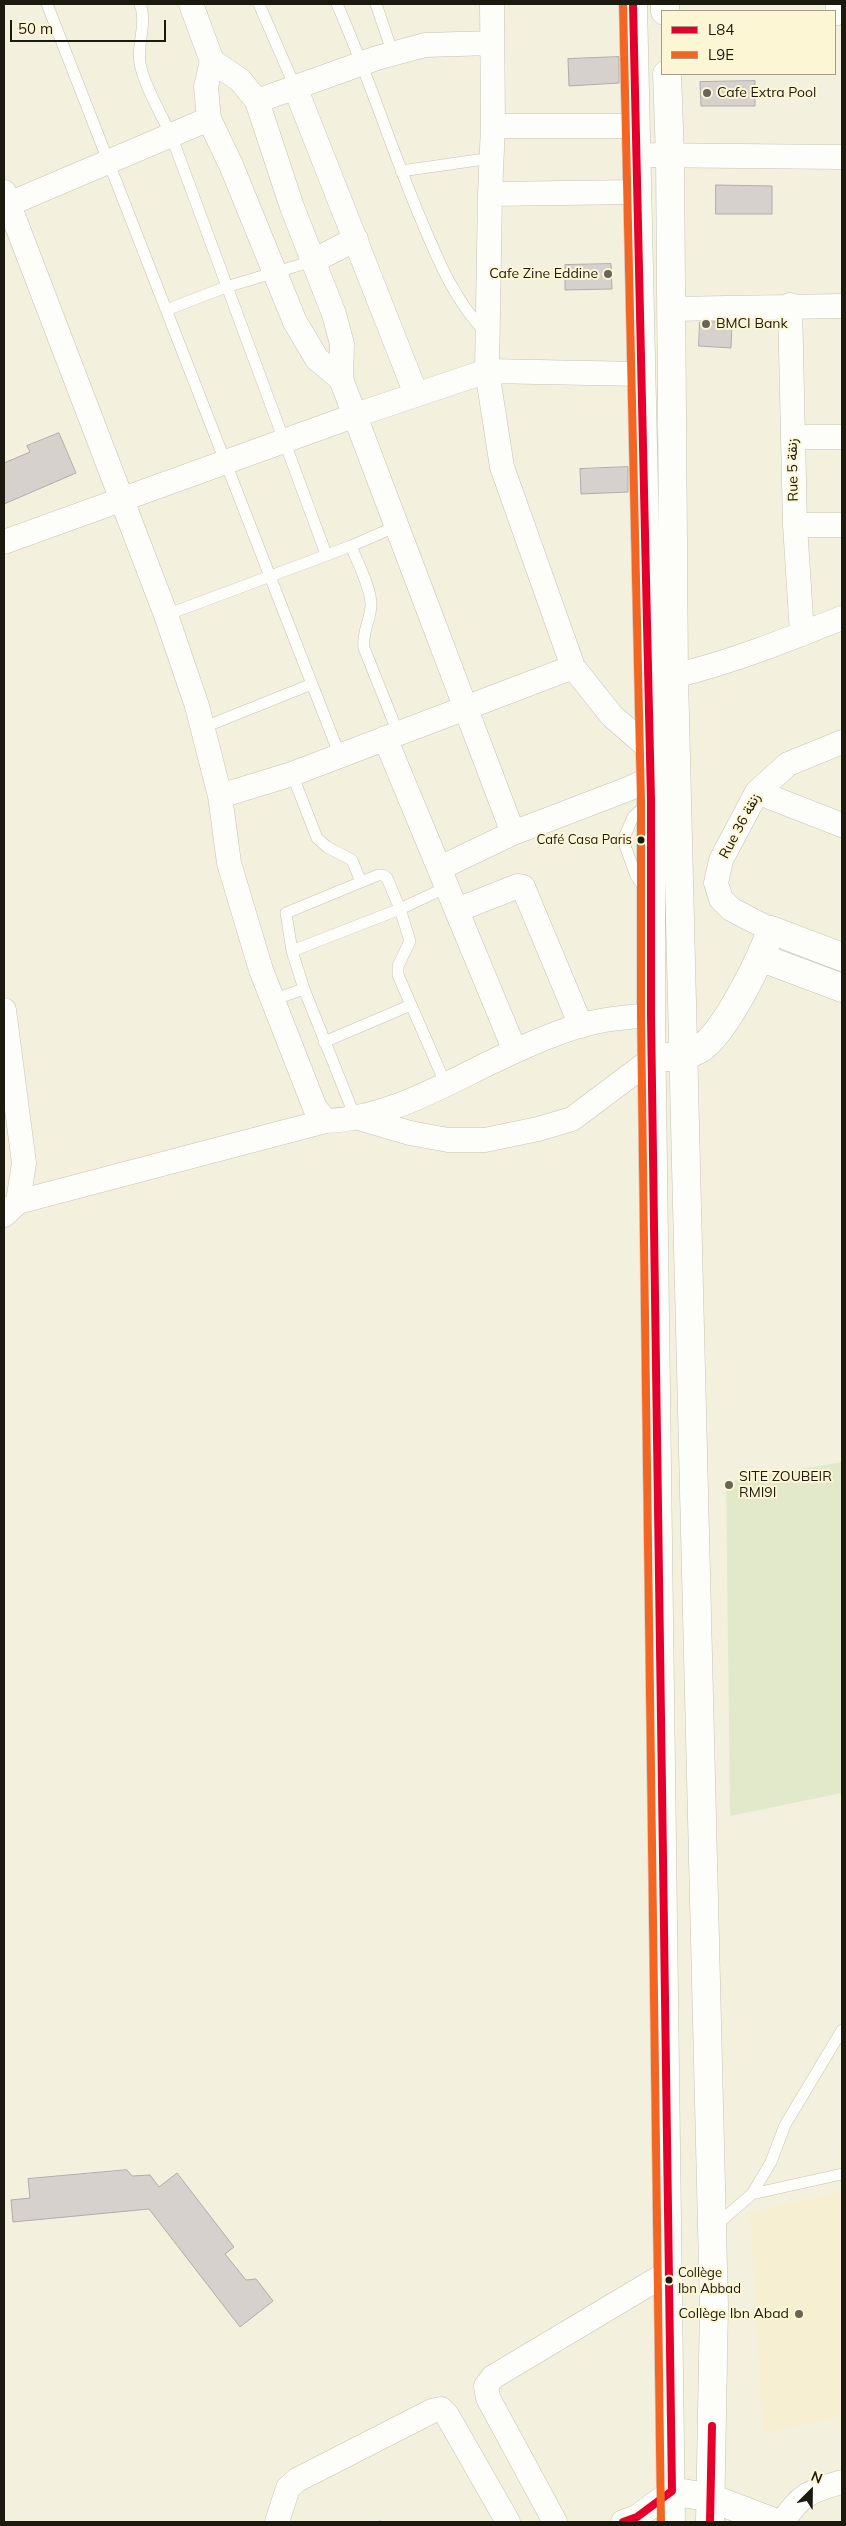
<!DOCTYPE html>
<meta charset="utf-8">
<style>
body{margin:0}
#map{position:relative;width:846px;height:2526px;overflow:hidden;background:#f4f0de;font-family:Mulish,sans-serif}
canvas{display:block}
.frame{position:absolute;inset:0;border:5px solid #1c1a0e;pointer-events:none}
.legend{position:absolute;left:661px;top:10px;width:175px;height:65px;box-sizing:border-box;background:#fdf6d5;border:1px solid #a39e85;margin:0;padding:6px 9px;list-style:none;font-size:15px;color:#1c1a0e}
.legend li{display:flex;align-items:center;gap:10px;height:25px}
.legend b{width:25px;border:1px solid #a39e85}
.north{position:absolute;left:786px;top:2466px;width:50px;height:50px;-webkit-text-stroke:4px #fdf6d5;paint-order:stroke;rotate:23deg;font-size:14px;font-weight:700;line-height:20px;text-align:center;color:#1c1a0e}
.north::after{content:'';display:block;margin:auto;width:18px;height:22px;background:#1c1a0e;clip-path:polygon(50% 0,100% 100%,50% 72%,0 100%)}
.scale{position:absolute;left:10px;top:20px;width:156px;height:22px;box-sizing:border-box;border:2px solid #1c1a0e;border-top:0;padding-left:6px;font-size:15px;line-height:18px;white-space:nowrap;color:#1c1a0e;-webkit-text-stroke:4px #fdf6d5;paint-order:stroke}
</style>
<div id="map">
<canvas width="846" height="2526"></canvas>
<div class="frame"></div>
<ul class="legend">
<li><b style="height:6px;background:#e4002b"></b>L84</li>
<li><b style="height:6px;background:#f26522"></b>L9E</li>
</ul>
<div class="north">N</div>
<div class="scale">50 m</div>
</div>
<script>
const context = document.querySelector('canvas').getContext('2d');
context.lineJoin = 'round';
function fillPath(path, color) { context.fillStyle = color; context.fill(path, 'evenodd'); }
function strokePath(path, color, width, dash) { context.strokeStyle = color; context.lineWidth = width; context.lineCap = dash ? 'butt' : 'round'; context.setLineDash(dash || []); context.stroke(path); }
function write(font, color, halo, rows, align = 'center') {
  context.font = font + ' Mulish,Vazirmatn,sans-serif'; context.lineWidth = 4; context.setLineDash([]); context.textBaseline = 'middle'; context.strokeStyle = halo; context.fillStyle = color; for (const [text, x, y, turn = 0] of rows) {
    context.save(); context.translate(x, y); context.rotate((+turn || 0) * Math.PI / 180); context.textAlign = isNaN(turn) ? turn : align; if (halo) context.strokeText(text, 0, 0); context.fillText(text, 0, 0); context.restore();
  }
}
fillPath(new Path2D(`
 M 842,2192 L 842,2416 L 763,2433 L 750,2212 Z`), '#f6efd1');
fillPath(new Path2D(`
 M 842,1462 L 842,1793 L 730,1816 L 726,1482 Z`), '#e2e9cb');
const building = new Path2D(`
 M 619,57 L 619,83 L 569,86 L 568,59 Z
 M 755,81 L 755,106 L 701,106 L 700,82 Z
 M 716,185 L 772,186 L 772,214 L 716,214 Z
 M 611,264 L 612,289 L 565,290 L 565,265 Z
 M 700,322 L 732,322 L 731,348 L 699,346 Z
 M 59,433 L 76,473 L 4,504 L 4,463 L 30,452 L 27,446 Z
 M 628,467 L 628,492 L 581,494 L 580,469 Z
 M 127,2170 L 132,2176 L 150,2175 L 159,2187 L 177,2173 L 234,2247 L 225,2254 L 246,2280 L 256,2279 L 273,2301 L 240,2327 L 149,2209 L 13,2222 L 11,2200 L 30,2198 L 28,2179 Z`);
fillPath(building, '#d7d1ce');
strokePath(building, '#b2aba8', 1);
const lane = new Path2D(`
 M 47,4 L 340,756
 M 140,4 C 148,24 135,47 141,68 C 147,91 161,114 171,135 L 326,554
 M 259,4 L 295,87
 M 337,4 C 367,72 389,142 417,210 C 436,255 452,298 486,333
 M 376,4 L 393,54
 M 401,171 L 492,158
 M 166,310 L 226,287 L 313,261
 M 351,546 C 357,561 372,590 371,606 C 370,621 362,632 364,648 L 398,733
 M 166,615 L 351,546 L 397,526
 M 202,728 L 312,684
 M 292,774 L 317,838 L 327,847 L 352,860 L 361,882
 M 646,890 L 636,876 L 623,840 L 633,817 L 648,803
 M 292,951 L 400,909 L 447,887
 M 272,1000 L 304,989
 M 324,1042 L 411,1005
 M 355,1117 L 304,989 L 292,951 L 286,913 L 378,875 L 383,875 L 387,878 L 400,909 L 410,941 L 398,966 L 398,975 L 446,1085
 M 752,2194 L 842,2174
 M 715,2226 L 752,2194 L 771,2162 L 785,2125 L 842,2030`);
const street = new Path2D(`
 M 191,4 L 212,61 L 240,80 L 257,101 L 292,207 L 334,314 L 342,344 L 341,379 L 513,833
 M 492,4 L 493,126 L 490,194 L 487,371 L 502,467 L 573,667 L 612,716 L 650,749
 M 838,4 L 838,13
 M 212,61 L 206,87 L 209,119 L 231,165 L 295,322 L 317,359 L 341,379
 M 295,87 L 416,394
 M 257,101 L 377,58 L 425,45 L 492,43
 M 493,126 L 635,126
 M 636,155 L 842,157
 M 4,192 L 166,615 L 197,706 L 220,796 L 229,863 L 261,970 L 315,1108 L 326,1121
 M 490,194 L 637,192
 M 9,204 L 209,119
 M 313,261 L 356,239
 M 790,305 L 795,525 L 802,634
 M 670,309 L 842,306
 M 793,437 L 842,437
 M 795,525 L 842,525
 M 4,542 L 356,415 L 487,371 L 641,374
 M 674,676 C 732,662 787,640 842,618
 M 385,738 L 515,1051
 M 757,792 L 842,825
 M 220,796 L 292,774 L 573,667
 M 440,868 L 513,833 L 628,789 L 651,778
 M 457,910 L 518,886 L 523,887 L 581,1026
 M 771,930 L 731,909 L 721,899 L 716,883 L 721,860 L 757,792 L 788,764 L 842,742
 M 4,1010 L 24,1163 L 18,1202 L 4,1215
 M 355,1117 L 410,1133 L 448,1140 L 485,1140 L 538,1129 L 572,1119 L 652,1059
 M 18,1202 L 326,1121 C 395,1118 454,1078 515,1051 C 537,1041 567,1028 591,1023 C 610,1018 631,1017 651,1015
 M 277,2522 L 288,2488 L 297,2480 L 432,2411 L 441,2409 L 447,2415 L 508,2522
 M 555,2522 L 488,2398 L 486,2386 L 493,2377 L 669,2272
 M 623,2522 L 637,2517 L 672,2491
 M 783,2522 C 799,2495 812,2490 842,2482`);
const secondary = new Path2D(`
 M 633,4 L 651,800 L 651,1015 L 671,2522
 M 665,4 L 665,11
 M 667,74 L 670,156 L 674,676 L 714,2307 L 710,2522
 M 762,958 L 842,988
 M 668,1057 C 679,1056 689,1055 698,1050 C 724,1036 761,959 771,930 L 842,957
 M 672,2491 L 711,2498 L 774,2522`);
strokePath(lane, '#c6c3b5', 12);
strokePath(street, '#c6c3b5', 25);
strokePath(secondary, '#c6c3b5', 29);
strokePath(new Path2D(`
 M 379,2522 L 384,2519`), '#dbdad5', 3, [2.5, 4]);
strokePath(lane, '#fdfdfa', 11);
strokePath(street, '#fdfdfa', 24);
strokePath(secondary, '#fdfdfa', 28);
strokePath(new Path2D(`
 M 623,2522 L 637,2517 L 672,2491 L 651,1015 L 651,800 L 633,4
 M 710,2522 L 712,2426`), '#e4002b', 8);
strokePath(new Path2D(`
 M 623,4 L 641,800 L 641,1015 L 661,2522`), '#f26522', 8);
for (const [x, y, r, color] of [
 [707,93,5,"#686557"],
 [608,274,5,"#686557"],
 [706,324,5,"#686557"],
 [641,840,4.5,"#1c1a0e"],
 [729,1485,5,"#686557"],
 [669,2280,4.5,"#1c1a0e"],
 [799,2314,5,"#686557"]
]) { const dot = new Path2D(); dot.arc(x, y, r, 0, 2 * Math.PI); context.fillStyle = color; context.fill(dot); strokePath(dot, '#fdf6d5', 2); }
write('13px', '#1c1a0e', '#fdf6d5', [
 ["Café Casa Paris",632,840],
 ["Collège",678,2273,"left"],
 ["Ibn Abbad",678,2289,"left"]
], 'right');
write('14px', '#1c1a0e', '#fdf6d5', [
 ["Cafe Extra Pool",717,93],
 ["Cafe Zine Eddine",598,274,"right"],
 ["BMCI Bank",716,324],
 ["SITE ZOUBEIR",739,1477],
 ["RMI9I",739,1493],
 ["Collège Ibn Abad",789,2314,"right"]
], 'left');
write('14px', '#1c1a0e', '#fdf6d5', [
 ["Rue 5 زنقة",793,470,-91],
 ["Rue 36 زنقة",740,826,-62]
]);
</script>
